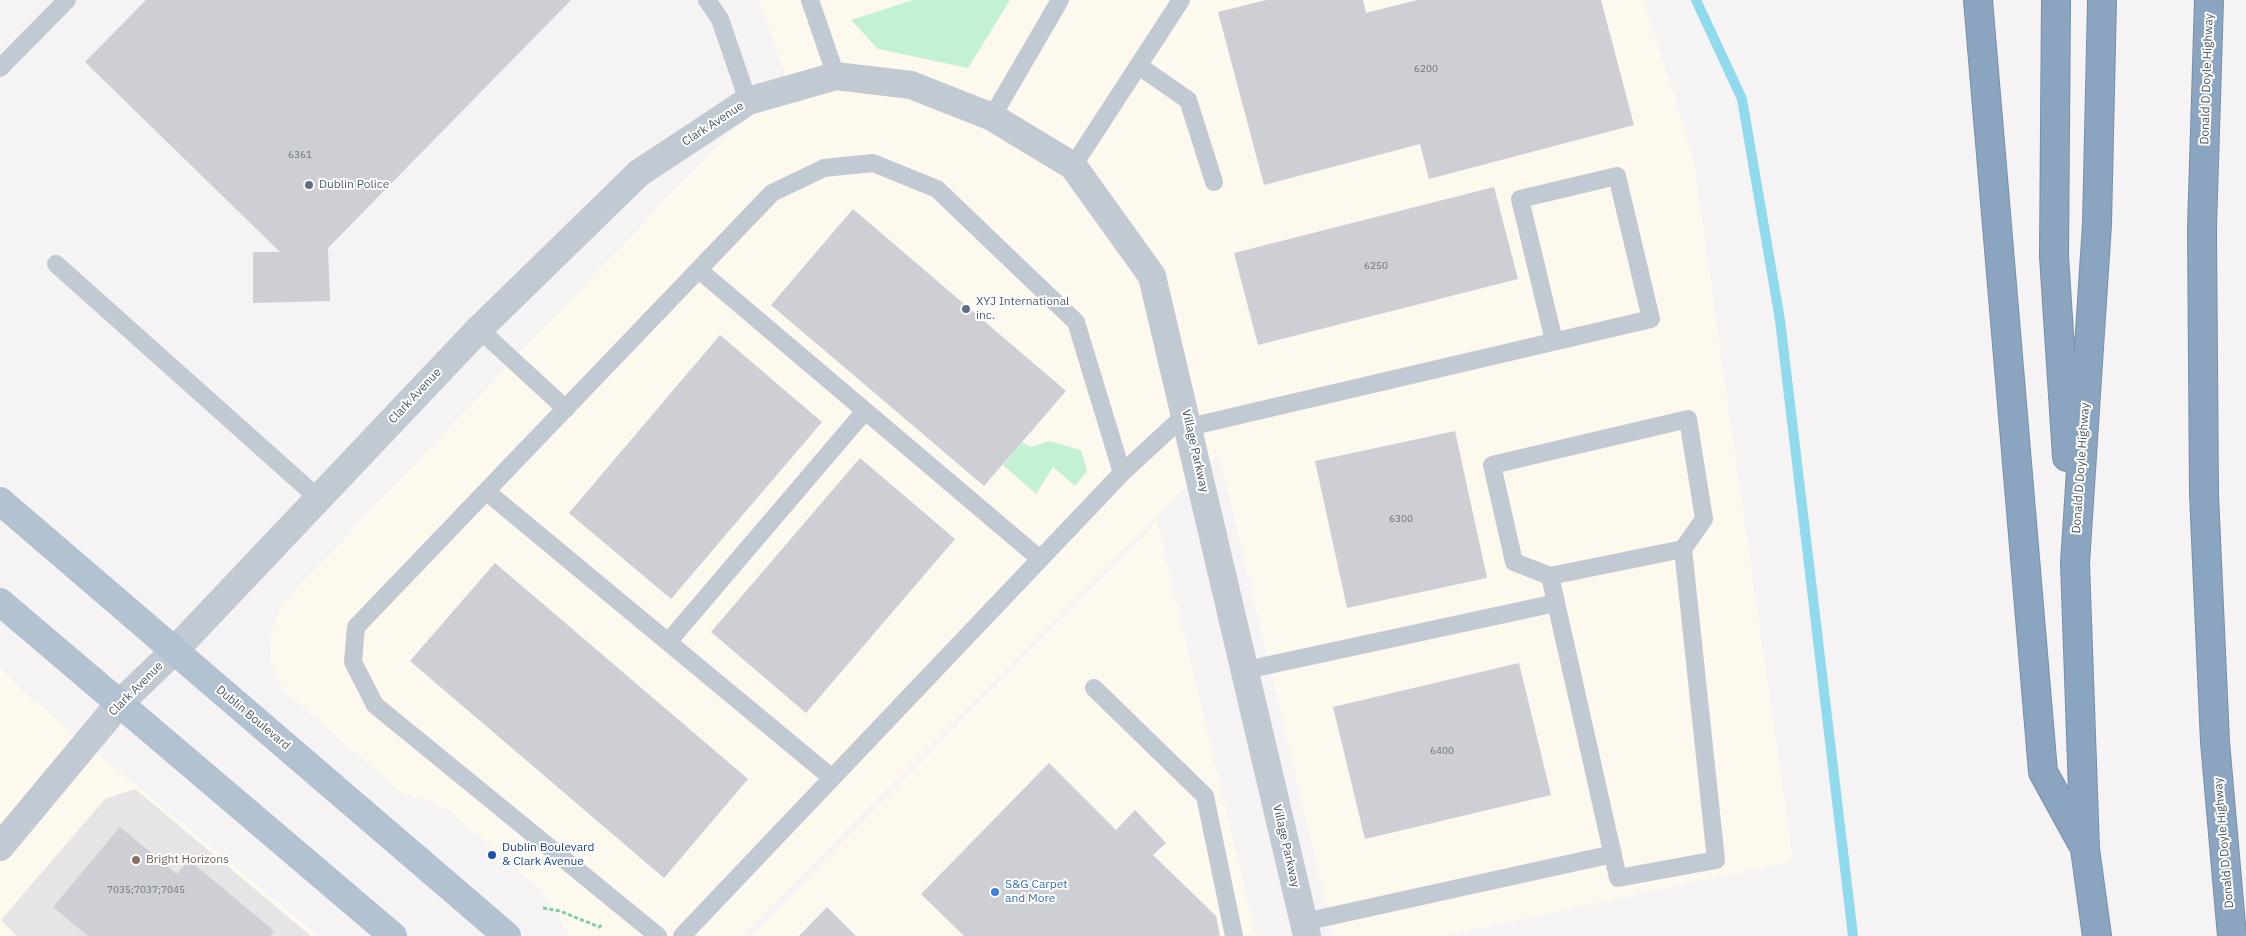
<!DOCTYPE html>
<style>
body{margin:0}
canvas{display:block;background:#f5f3f3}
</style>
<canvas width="2246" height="936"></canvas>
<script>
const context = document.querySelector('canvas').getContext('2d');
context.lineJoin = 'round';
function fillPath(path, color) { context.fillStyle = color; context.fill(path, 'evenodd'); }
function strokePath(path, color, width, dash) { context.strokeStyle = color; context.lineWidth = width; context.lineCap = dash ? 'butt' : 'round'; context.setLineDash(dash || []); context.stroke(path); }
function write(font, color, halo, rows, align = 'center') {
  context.font = font + ' "IBM Plex Sans",sans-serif'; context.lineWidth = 4; context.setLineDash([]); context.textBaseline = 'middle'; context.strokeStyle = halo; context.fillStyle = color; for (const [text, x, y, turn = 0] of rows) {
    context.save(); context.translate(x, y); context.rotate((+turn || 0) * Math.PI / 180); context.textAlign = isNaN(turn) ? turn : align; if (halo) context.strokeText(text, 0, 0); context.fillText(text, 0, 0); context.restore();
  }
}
fillPath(new Path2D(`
 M 759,0 L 1644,0 L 1693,157 L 1793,861 L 1444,936 L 1334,936 L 1219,454 L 742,936 L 569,936 L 555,910 L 539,888 L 451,812 L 427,800 L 403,794 L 283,690 L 272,664 L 269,639 L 281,605 L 785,74 Z
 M 1157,521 L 1256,936 L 751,936 Z
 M 0,667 L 27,695 L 318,936 L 0,936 Z`), '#fdf9ef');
fillPath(new Path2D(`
 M 135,789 L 311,936 L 17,936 L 1,920 L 105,799 Z`), '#e6e4e5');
fillPath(new Path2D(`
 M 913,0 L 1010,0 L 968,68 L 878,49 L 851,20 Z
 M 1049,441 L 1081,450 L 1087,471 L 1075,486 L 1053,467 L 1036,494 L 1003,465 L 1022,442 L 1031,447 Z`), '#c3f1d5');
strokePath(new Path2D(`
 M 1696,0 L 1742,99 L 1780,320 L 1853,936`), '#90daee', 10);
fillPath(new Path2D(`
 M 146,0 L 571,0 L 328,248 L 330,301 L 253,303 L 253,252 L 280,252 L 85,62 Z
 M 1266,0 L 1363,0 L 1366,13 L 1417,0 L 1601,0 L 1634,125 L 1429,179 L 1420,144 L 1264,185 L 1218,12 Z
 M 1494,187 L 1518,279 L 1258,345 L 1234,253 Z
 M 853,209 L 1066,391 L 984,486 L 771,305 Z
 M 720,335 L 822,422 L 671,599 L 569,513 Z
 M 1455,431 L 1487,578 L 1347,608 L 1315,461 Z
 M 860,458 L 955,539 L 806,713 L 711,632 Z
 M 495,563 L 748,779 L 664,878 L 410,661 Z
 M 1519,663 L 1551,795 L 1365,839 L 1333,707 Z
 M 1049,763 L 1116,830 L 1135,810 L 1166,843 L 1153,855 L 1216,916 L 1220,936 L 964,936 L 921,894 Z
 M 120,827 L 177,874 L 189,860 L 274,931 L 270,936 L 88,936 L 53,907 Z
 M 827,907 L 856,936 L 799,936 Z`), '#cdcfd5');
const motorway = new Path2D(`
 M 1978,0 L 2043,772 L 2082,843
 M 2056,0 L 2054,256 L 2067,457
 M 2209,0 L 2202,228 L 2204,494 L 2215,742 L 2232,936
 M 2097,936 L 2085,849 L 2075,563 L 2097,224 L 2102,0`);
strokePath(motorway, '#7690ad', 30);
strokePath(new Path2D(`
 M 543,908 L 560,911 L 599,927 L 603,924`), '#7ad0a6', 3, [4, 2.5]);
strokePath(new Path2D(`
 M 707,0 L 720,19 L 748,101
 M 810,0 L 836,76
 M 1139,66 L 1188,100 L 1214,182
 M 0,68 L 67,0
 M 992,117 L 1060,0
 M 1073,166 L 1181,0
 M 56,264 L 318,498
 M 699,270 L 1040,559
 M 479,329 L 566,409
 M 1189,427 L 1651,319 L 1617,176 L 1520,199 L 1554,341
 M 487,492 L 832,778
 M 1550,576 L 1618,878 L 1716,860 L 1683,549 L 1550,576 L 1514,562 L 1492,465 L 1688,419 L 1704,519 L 1683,549
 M 668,642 L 865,411
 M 1246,670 L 1556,603
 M 1094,688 L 1205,796 L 1234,936
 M 1304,922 L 1613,854
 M 658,936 L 375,705 L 353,662 L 356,627 L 772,193 L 824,168 L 873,163 L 937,189 L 1076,322 L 1122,473
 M 682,936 L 1122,473 L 1186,414`), '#c1cad2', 18);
strokePath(new Path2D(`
 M 0,847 L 119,704`), '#c1cad2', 28);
strokePath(new Path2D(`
 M 119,704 L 174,651 L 479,329 L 639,173 L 748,101 L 836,76 L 911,85 L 992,117 L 1073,166 L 1152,276 L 1307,936`), '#c1cad2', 28);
strokePath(new Path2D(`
 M 0,501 L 507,936
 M 0,602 L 393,936`), '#b3c2d1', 28);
strokePath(motorway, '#8ba5c1', 28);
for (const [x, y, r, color] of [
 [309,185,5,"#5c6f8a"],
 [966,309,5,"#5c6f8a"],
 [492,855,5,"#1a4fb4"],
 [136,860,5,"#8d6e63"],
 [995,892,5,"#3f7fe0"]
]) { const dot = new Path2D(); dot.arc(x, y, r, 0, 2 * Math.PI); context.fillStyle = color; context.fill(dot); strokePath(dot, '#fff', 2); }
write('10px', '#6b747e', null, [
 ["6200",1426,69],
 ["6361",300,155],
 ["6250",1376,266],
 ["6300",1401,519],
 ["6400",1442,751],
 ["7035;7037;7045",146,890]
]);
write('12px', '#4a5661', '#fff', [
 ["Donald D Doyle Highway",2207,79,-88],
 ["Clark Avenue",713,124,-33],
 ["Clark Avenue",415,396,-47],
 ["Village Parkway",1195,451,77],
 ["Donald D Doyle Highway",2081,468,-86],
 ["Clark Avenue",136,689,-45],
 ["Dublin Boulevard",253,718,40],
 ["Donald D Doyle Highway",2224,843,-95],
 ["Village Parkway",1286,846,77]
]);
write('12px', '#4e5e75', '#fff', [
 ["Dublin Police",319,185],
 ["XYJ International",976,302],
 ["inc.",976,316]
], 'left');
write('12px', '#164399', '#fff', [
 ["Dublin Boulevard",502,848],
 ["& Clark Avenue",502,862]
], 'left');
write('12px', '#785e54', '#fff', [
 ["Bright Horizons",146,860]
], 'left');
write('12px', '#366cbe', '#fff', [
 ["S&G Carpet",1005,885],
 ["and More",1005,899]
], 'left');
</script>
